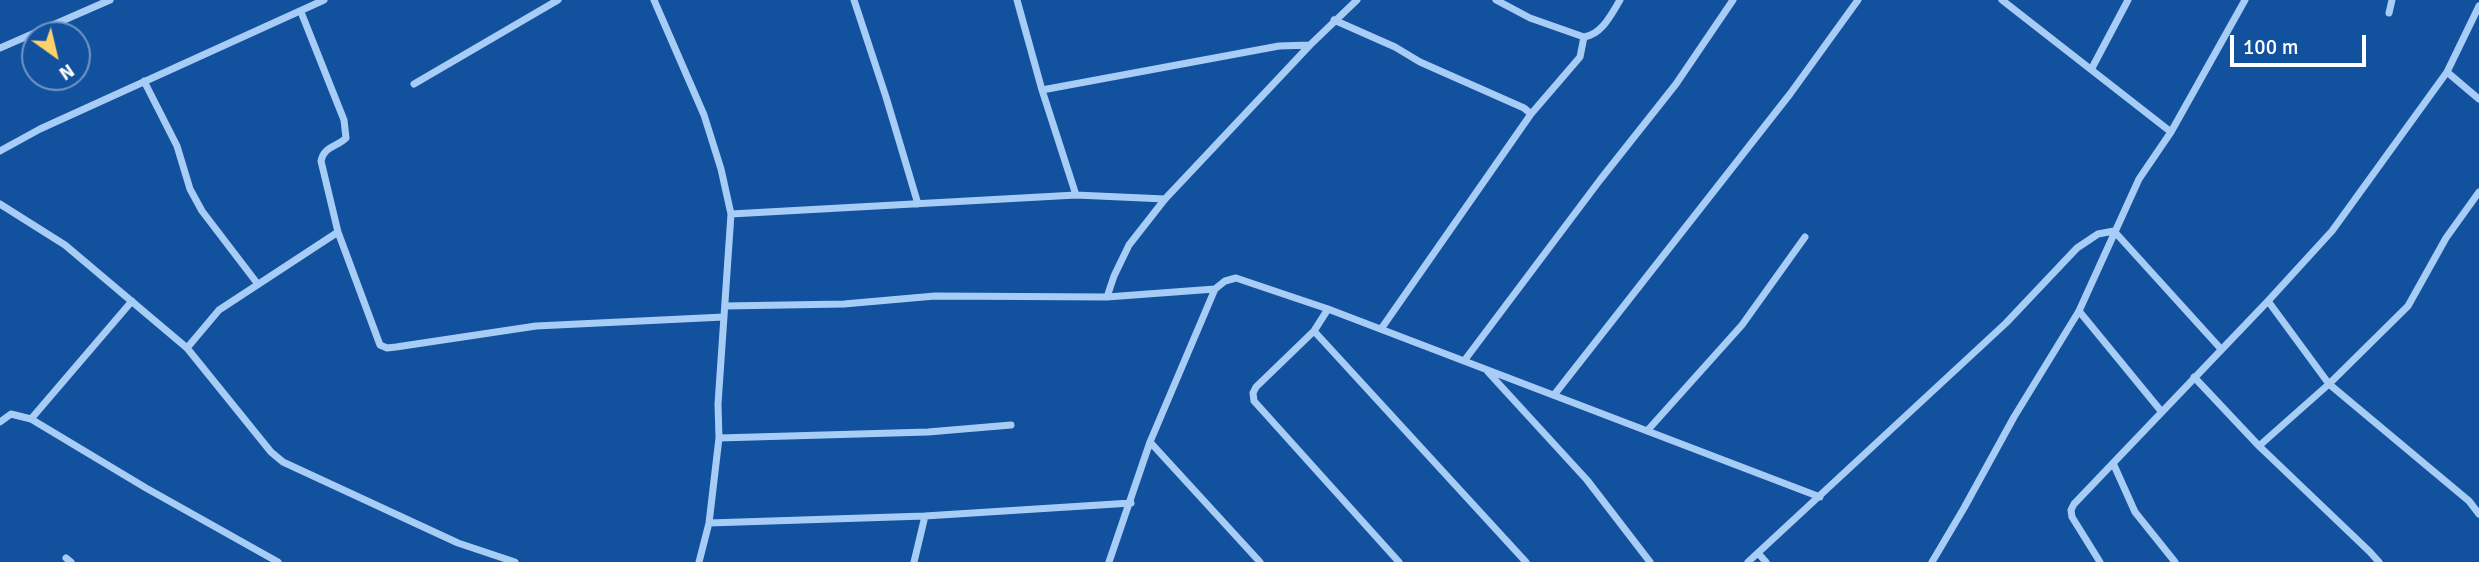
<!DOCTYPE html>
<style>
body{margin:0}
#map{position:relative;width:2479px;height:562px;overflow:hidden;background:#11519e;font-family:Signika,sans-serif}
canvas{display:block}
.north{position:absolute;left:21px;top:21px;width:70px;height:70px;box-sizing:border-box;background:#11519e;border:2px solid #7097c5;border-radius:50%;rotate:146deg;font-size:19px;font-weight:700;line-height:28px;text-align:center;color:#fff}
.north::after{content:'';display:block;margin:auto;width:24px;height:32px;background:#ffd16a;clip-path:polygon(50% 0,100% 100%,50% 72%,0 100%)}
.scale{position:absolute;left:2230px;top:35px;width:136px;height:32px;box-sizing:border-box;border:4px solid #fff;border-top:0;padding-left:9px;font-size:21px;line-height:24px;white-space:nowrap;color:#fff;-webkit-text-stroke:5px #11519e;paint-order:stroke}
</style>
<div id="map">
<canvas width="2479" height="562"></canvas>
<div class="north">N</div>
<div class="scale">100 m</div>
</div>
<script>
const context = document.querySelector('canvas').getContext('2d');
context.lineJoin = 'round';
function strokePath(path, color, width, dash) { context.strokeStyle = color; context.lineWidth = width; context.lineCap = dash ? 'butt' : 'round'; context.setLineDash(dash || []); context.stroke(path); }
strokePath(new Path2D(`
 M 654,0 L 704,115 L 721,169 L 731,214 L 718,404 L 719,438 L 709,523 L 699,562
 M 854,0 L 886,97 L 918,204
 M 1017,0 L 1042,90 L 1076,195
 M 1496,0 L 1530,18 L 1584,37 C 1602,34 1611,15 1620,0
 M 2002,0 L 2171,132
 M 301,12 L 344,120 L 346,138 C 337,147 324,146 321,161 L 338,232 L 380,345 L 387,348 L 396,347 L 536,326 L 724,317
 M 2389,13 L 2392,0
 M 1334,20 L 1395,47 L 1420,62 L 1524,108 L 1531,114
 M 0,48 L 110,0
 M 2092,68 L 2128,0
 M 2447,72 L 2479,99
 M 144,81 L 177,146 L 190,189 L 202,211 L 257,283
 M 414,84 L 558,0
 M 1042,90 L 1279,46 L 1310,45
 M 0,151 L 40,129 L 324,0
 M 0,204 L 65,245 L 187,348 L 271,452 L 283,462 L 458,543 L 515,562
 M 731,214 L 1076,195 L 1165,199
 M 1107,297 L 1114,276 L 1129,245 L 1165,199 L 1310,45 L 1357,0
 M 2268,301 L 2329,384 L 2469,501 L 2479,514
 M 725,306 L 844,304 L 935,296 L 1107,297 L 1215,289
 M 1328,309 L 1314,331 L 1256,387 L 1253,393 L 1254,401 L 1399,562
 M 2079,311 L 2161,411
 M 1381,329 L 1531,114 L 1580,57 L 1584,37
 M 1314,331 L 1526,562
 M 187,348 L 219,310 L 338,232
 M 1464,361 L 1600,180 L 1676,84 L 1733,0
 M 1488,372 L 1587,480 L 1650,562
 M 2194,377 L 2259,446 L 2370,552 L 2379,562
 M 1554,395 L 1790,94 L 1858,0
 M 31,419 L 132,301
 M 0,422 L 11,414 L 31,419 L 146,488 L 278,562
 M 1647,431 L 1742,325 L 1805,237
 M 719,438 L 928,432 L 1011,425
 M 1150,442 L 1260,562
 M 2259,446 L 2329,384 L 2408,306 L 2446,238 L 2479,192
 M 2113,463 L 2135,512 L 2175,562
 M 709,523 L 925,516 L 1131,503
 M 1758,553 L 1766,562
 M 66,558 L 71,562
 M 914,562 L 925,516
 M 1109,562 L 1150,442 L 1215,289 L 1225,281 L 1236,278 L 1328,309 L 1820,497
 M 1748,562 L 2006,323 L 2077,248 L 2098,234 L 2114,231 L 2221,349
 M 1932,562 L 1964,508 L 2014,417 L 2079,311 L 2139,179 L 2171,132 L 2245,0
 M 2100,562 L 2072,517 L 2071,510 L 2074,504 L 2268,301 L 2332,231 L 2447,72 L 2479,6`), '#a7ccf5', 7);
</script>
